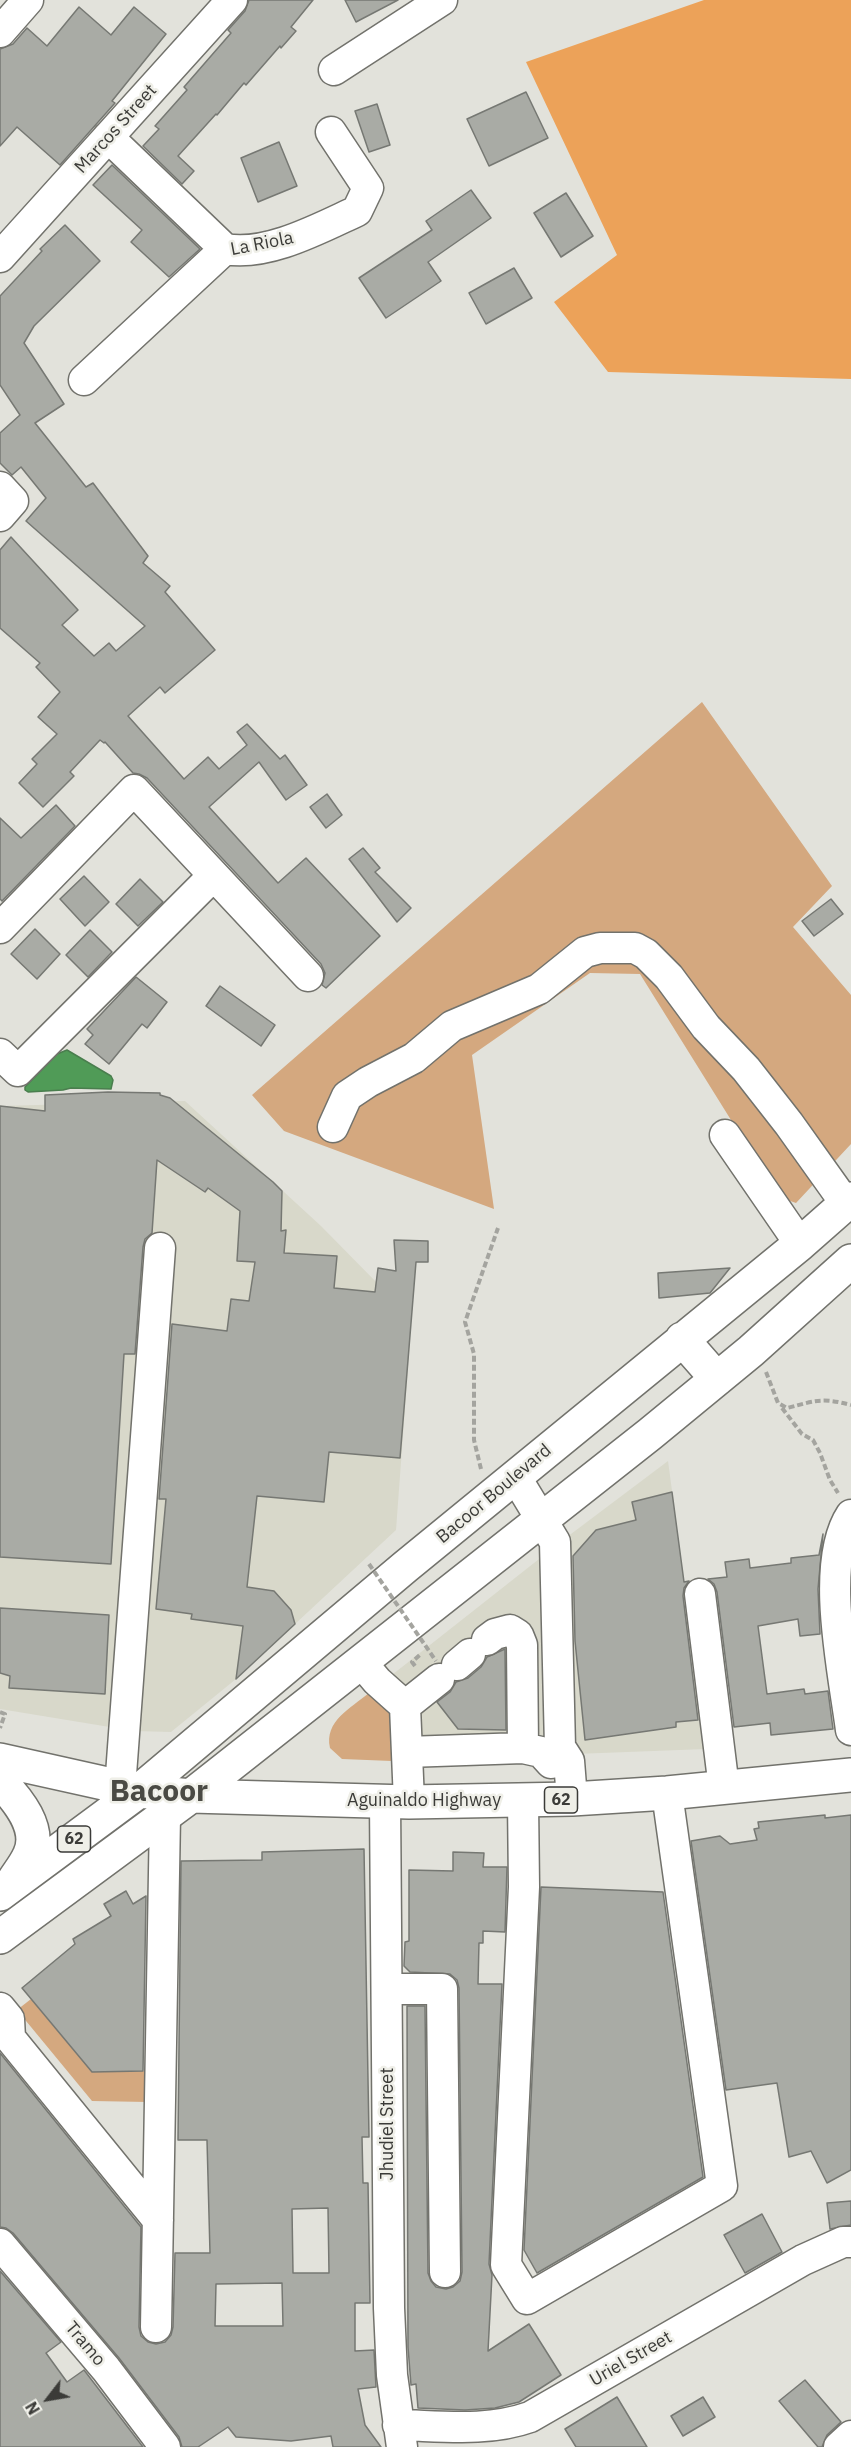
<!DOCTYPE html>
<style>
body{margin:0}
#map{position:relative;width:851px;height:2447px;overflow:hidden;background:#e2e2db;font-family:"IBM Plex Sans",sans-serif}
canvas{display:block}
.north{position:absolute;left:18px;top:2369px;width:60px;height:60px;-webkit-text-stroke:4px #efefe8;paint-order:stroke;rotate:239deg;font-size:16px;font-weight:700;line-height:24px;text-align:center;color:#3b3b38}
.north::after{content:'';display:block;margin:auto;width:21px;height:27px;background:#3b3b38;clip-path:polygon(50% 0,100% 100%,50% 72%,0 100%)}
</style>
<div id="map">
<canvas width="851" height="2447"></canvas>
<div class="north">N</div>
</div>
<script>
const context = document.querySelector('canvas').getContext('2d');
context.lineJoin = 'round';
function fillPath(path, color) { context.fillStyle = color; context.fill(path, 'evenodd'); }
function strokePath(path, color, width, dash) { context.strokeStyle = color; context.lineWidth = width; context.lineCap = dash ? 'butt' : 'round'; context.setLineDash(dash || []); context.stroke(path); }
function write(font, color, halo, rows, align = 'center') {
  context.font = font + ' "IBM Plex Sans",sans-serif'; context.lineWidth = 5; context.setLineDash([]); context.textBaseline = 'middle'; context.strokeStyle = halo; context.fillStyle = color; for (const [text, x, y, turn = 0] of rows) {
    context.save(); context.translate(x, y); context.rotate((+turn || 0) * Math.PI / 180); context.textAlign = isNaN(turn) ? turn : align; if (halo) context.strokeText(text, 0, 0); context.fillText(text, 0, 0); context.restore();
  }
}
fillPath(new Path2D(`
 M 185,1101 L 321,1226 L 384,1290 L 411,1327 L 396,1530 L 236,1679 L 171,1732 L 134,1731 L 0,1709 L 0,1106 Z
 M 668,1461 L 684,1581 L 713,1578 L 732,1748 L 392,1761 L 393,1714 L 369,1693 L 567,1537 Z`), '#d8d8ca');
fillPath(new Path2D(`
 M 702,702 L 832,886 L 793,927 L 851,995 L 851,1144 L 796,1203 L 779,1197 L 640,974 L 590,973 L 472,1055 L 494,1209 L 284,1131 L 252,1095 Z
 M 369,1693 L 393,1714 L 392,1761 L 342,1759 L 330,1748 C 324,1721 351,1708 369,1693 Z
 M 31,1999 L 92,2072 L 148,2071 L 148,2102 L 92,2101 L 17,2010 Z`), '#d4a87f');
fillPath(new Path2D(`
 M 704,0 L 851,0 L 851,379 L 608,372 L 554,302 L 617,255 L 526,62 Z`), '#eca259');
const water = new Path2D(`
 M 67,1050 L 111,1076 L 113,1080 L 111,1089 L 71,1088 L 63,1090 L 28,1092 L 25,1090 L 25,1087 L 57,1054 Z`);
fillPath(water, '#509b57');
strokePath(water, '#4a7e4e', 1.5);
const building = new Path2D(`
 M 249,0 L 313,0 L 291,27 L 296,31 L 281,48 L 280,46 L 246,85 L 244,83 L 217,115 L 216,114 L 178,156 L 194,171 L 182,184 L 143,146 L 159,129 L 155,126 L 187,90 L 184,87 L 231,33 L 228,30 L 245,11 Z
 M 345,0 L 398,0 L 356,22 Z
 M 79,7 L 111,35 L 134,7 L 166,34 L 112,101 L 115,103 L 60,165 L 17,127 L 0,146 L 0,49 L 13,44 L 27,28 L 47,46 Z
 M 526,92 L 548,138 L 489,166 L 467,119 Z
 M 377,104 L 390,145 L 369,152 L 355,111 Z
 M 279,142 L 297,186 L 258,202 L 241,158 Z
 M 112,165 L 200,249 L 169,277 L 131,242 L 142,230 L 93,185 Z
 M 471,190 L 491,218 L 428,262 L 441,281 L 386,318 L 359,278 L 432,230 L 426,221 Z
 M 566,193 L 593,236 L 561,257 L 534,213 Z
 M 65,225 L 100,261 L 34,326 L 24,343 L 64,404 L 35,423 L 86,487 L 93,483 L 148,556 L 143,563 L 170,586 L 165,592 L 215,650 L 165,693 L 160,687 L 128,716 L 184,779 L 208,757 L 219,769 L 247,745 L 237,732 L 247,724 L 280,759 L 285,755 L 307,785 L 286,800 L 259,762 L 209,807 L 278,883 L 306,858 L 380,936 L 326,988 L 322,985 L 325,973 L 321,964 L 147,778 L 139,774 L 133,773 L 105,742 L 104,743 L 100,740 L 70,772 L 74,776 L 43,807 L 19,783 L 37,764 L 32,759 L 57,734 L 38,717 L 60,692 L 36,667 L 40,663 L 0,628 L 0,550 L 11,537 L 78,610 L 62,625 L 94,656 L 109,643 L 116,651 L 145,626 L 26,521 L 46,498 L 21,467 L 12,475 L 0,463 L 0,433 L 20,415 L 0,385 L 0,296 L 42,251 L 40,249 Z
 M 514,268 L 532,298 L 486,324 L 469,293 Z
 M 327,794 L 342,815 L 326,828 L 310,807 Z
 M 56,805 L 75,826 L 2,901 L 0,899 L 0,818 L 21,838 Z
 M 363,848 L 380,868 L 375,872 L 411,908 L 397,922 L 349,859 Z
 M 84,876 L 109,902 L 85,926 L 60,899 Z
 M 140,879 L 163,902 L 138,926 L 116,904 Z
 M 831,899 L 843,914 L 814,936 L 802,921 Z
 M 35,929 L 60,954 L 37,979 L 11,954 Z
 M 90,930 L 112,952 L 88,977 L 66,955 Z
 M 136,977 L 167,1002 L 147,1028 L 142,1024 L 109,1064 L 85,1044 L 93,1035 L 87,1029 Z
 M 220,986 L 275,1025 L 261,1046 L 206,1006 Z
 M 108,1092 L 160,1093 L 160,1095 L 170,1098 L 273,1182 L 282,1191 L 281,1231 L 286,1230 L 284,1253 L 337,1256 L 334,1288 L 375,1292 L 378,1268 L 396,1271 L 394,1240 L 428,1241 L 428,1262 L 416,1262 L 400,1458 L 329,1452 L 324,1502 L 257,1496 L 247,1587 L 274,1591 L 291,1610 L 295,1624 L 236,1679 L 243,1626 L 191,1619 L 192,1614 L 156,1609 L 166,1499 L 159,1499 L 172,1324 L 227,1331 L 231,1299 L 249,1301 L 255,1262 L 237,1261 L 240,1211 L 208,1188 L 205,1192 L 157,1160 L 152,1233 L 145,1239 L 143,1247 L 135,1354 L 124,1354 L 111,1564 L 0,1557 L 0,1106 L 45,1111 L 45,1095 Z
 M 730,1268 L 710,1293 L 659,1298 L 658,1273 Z
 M 672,1492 L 684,1582 L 689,1581 L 684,1588 L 683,1596 L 698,1720 L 676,1722 L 676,1727 L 585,1740 L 575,1641 L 573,1556 L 596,1530 L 636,1520 L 632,1502 Z
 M 823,1534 L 818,1589 L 820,1634 L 800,1636 L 798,1619 L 758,1626 L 767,1694 L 804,1689 L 805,1694 L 828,1691 L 833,1729 L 771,1735 L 770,1723 L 734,1727 L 717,1592 L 714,1584 L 708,1579 L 727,1577 L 725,1562 L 749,1559 L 750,1568 L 791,1563 L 791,1558 L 819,1555 Z
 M 0,1608 L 109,1615 L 105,1694 L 9,1688 L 10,1676 L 0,1673 Z
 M 505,1649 L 506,1730 L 458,1729 L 437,1702 L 450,1692 L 456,1682 L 468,1678 L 481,1667 L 487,1657 Z
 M 825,1815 L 825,1818 L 851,1815 L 851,2170 L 827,2183 L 811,2151 L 789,2157 L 777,2083 L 726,2090 L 691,1841 L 720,1836 L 730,1844 L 757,1840 L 754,1829 L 759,1828 L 758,1822 Z
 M 364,1849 L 369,2137 L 362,2137 L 363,2183 L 368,2183 L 370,2303 L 355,2303 L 355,2351 L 374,2350 L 376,2387 L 358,2389 L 365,2425 L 381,2447 L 333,2447 L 331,2436 L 291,2441 L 236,2437 L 228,2427 L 198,2447 L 182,2447 L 179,2437 L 119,2358 L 13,2233 L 6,2228 L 0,2227 L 0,2053 L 141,2227 L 139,2327 L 141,2336 L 148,2342 L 156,2344 L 165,2342 L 171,2335 L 173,2327 L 175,2253 L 210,2253 L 207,2140 L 178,2140 L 181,1861 L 262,1860 L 262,1852 ZM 328,2208 L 329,2273 L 293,2273 L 292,2209 ZM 282,2283 L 283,2326 L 215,2326 L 216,2284 Z
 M 453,1852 L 484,1853 L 483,1867 L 507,1867 L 505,1932 L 483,1931 L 483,1943 L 479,1943 L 478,1984 L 502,1984 L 489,2264 L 492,2275 L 488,2351 L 529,2324 L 561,2375 L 519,2402 L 495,2408 L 465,2410 L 418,2408 L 416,2384 L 411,2385 L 408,2347 L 407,2006 L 425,2006 L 428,2273 L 431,2281 L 436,2287 L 446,2289 L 453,2287 L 460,2281 L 462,2272 L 459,1988 L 457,1980 L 450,1974 L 410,1972 L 404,1966 L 405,1942 L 409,1941 L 409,1870 L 453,1871 Z
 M 541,1887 L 663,1892 L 703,2177 L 537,2273 L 524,2250 Z
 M 126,1891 L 133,1904 L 146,1896 L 143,2071 L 92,2072 L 22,1988 L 75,1944 L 73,1939 L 111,1916 L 104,1904 Z
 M 851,2201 L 851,2225 L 830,2229 L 827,2203 Z
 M 762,2214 L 782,2252 L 745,2273 L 724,2235 Z
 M 0,2271 L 61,2342 L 46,2353 L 67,2382 L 84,2370 L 143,2447 L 0,2447 Z
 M 805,2380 L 841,2422 L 827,2435 L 822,2447 L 818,2447 L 779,2401 Z
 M 617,2397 L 647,2447 L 576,2447 L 565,2429 Z
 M 703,2397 L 715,2417 L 683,2436 L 671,2416 Z`);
fillPath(building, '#a9aba5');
strokePath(building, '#767873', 1.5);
const minor = new Path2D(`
 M 0,32 L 28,0
 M 334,70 L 442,0
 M 108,137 L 225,249
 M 0,257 L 232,0
 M 84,380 L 225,249 C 267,257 320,228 357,211 L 368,188 L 331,132
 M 0,487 L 13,501 L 0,516
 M 0,928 L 134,790 L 308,976
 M 0,1054 L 18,1071 L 213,876
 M 333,1127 L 347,1096 L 368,1082 L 414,1058 L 452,1026 L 539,989 L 585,952 L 600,948 L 635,948 L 646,954 L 669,977 L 706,1027 L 746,1069 L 789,1124 L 846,1204
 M 725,1135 L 800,1244
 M 515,1476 L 555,1542 L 560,1747 L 569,1761 L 572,1799
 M 851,1515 C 819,1563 844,1675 851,1730
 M 700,1594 L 724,1788
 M 487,1640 L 495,1634 L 510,1630 L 518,1635 L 522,1645 L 523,1748
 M 361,1662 L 377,1681 L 405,1706 L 409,1802
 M 457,1665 L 470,1654
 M 405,1706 L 439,1679
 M 407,1752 L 523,1748 L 541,1752 L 551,1763
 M 120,1788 L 160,1248
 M 385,1801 L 389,2308 L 392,2375 L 402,2447
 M 523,1801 L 524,1887 L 506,2265 L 527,2299 L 722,2186 L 667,1793
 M 387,1989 L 442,1989 L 445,2272
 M 0,2008 L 9,2019 L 10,2038 L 158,2220
 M 0,2244 L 106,2369 L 165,2447
 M 156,2327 L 165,1816
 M 398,2425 C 442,2426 488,2432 530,2417 L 803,2260 L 843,2242 L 851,2242
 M 839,2447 L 851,2436`);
const major = new Path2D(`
 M 682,1339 L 717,1379
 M 139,1791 L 405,1567 L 800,1244 L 851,1199
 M 191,1796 L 650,1434 L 751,1351 L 851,1261`);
const highway = new Path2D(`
 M 0,1760 L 139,1791 L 191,1796 L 409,1802 L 572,1799 L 667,1793 L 851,1775
 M 0,1781 C 17,1799 43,1829 29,1856 C 25,1865 19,1872 14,1880
 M 0,1894 L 139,1791
 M 0,1937 L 191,1796`);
strokePath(minor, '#72726c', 33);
strokePath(major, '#72726c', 36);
strokePath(highway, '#72726c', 36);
strokePath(new Path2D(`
 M 766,1372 L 778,1403 L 787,1408 C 815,1401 821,1397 851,1405
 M 782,1408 L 802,1434 L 813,1440 L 820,1453 L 830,1480 L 838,1493
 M 481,1469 L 474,1440 L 474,1354 L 465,1322 L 498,1228
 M 415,1666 L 412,1662 L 421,1654
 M 0,1712 L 5,1714 L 0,1728`), '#a4a49f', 4, [6, 3]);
strokePath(minor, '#fff', 30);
strokePath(major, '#fff', 33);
strokePath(highway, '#fff', 33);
strokePath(new Path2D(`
 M 369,1564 L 436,1661`), '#a4a49f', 4, [6, 3]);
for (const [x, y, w] of [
 [561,1800,33],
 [74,1839,33]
]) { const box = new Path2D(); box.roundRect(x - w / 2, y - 13, w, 26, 4.5); context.fillStyle = '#efefe8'; context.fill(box); strokePath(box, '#3b3b38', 1.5); }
write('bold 16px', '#3b3b38', null, [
 ["62",561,1800],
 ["62",74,1839]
]);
write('18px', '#3b3b38', '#efefe8', [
 ["Marcos Street",116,129,-48],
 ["La Riola",262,244,-11],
 ["Bacoor Boulevard",494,1494,-40],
 ["Aguinaldo Highway",424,1801],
 ["Jhudiel Street",388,2124,-90],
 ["Tramo",85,2344,50],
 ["Uriel Street",631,2359,-30]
]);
write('bold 30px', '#4a4a44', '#efefe8', [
 ["Bacoor",159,1792]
]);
</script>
